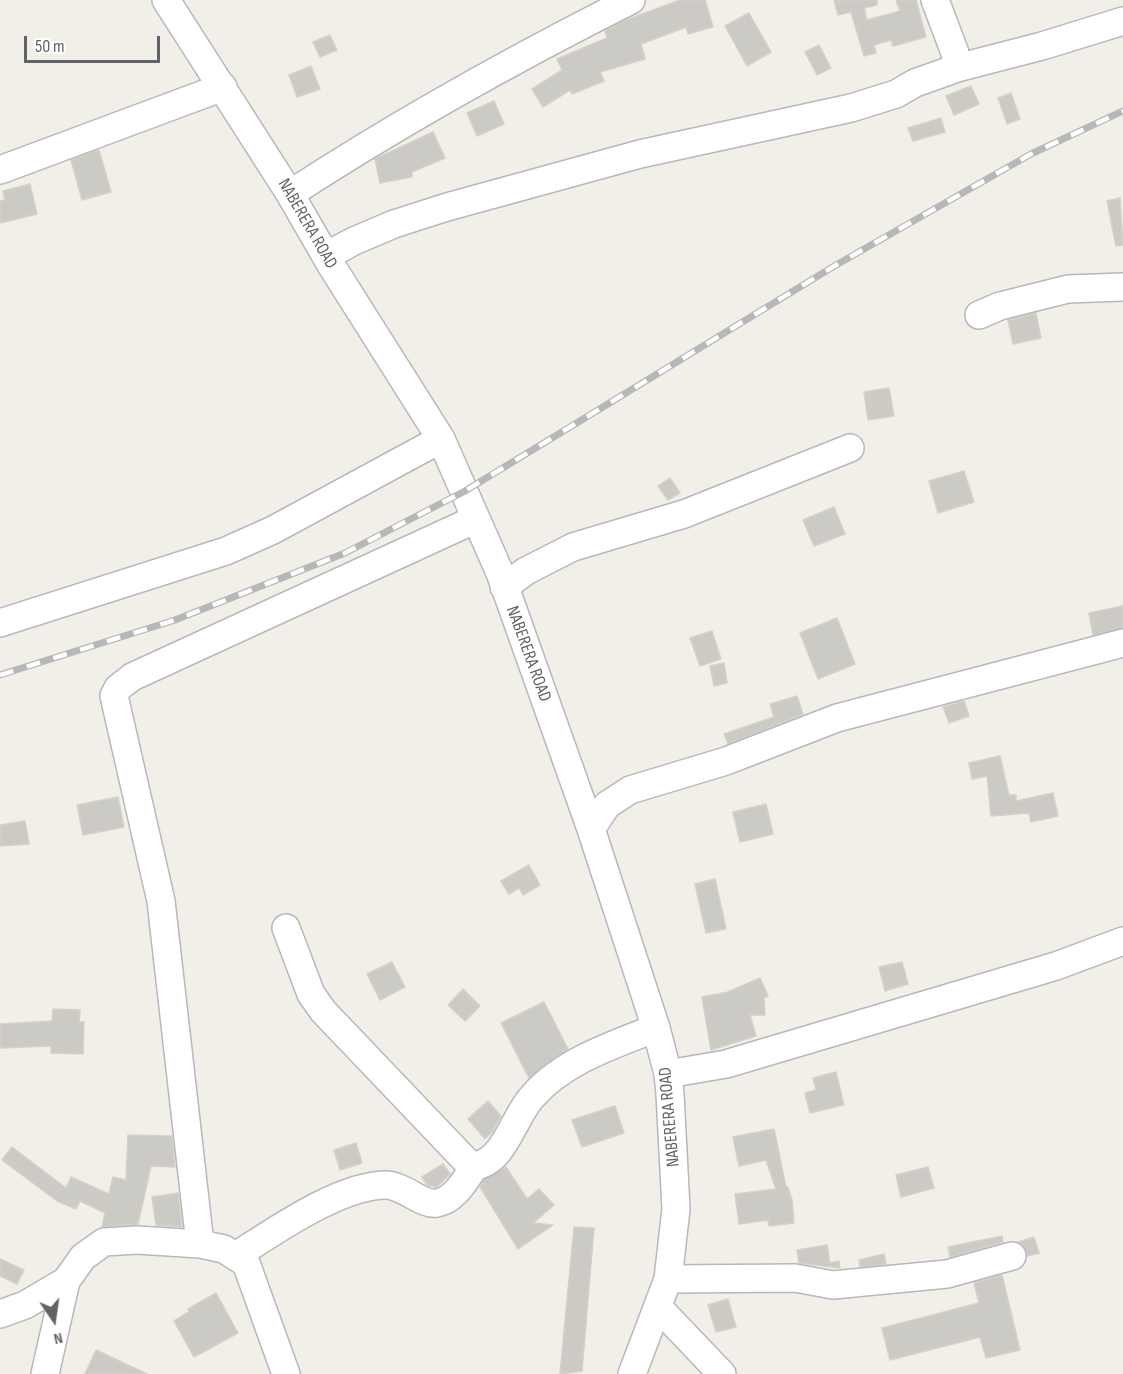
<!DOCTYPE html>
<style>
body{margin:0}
#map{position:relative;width:1123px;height:1374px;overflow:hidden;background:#f1efe8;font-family:"Sofia Sans Condensed",sans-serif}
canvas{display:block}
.north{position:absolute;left:24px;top:1290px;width:60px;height:60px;-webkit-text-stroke:4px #fff;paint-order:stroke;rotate:167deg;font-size:16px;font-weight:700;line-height:24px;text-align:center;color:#5f6368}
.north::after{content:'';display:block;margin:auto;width:21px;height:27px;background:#5f6368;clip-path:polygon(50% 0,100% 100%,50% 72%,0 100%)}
.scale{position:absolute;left:24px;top:36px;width:136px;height:27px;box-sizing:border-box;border:3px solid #5f6368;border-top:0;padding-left:8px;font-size:18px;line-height:21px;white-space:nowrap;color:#5f6368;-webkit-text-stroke:4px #fff;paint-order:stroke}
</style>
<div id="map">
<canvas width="1123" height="1374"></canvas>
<div class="north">N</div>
<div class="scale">50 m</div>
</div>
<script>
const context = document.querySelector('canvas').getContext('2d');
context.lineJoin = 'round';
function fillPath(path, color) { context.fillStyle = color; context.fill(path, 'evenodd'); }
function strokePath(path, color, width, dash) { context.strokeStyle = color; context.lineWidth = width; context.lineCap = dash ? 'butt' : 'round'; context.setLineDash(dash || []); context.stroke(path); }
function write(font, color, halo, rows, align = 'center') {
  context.font = font + ' "Sofia Sans Condensed",sans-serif'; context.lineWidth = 5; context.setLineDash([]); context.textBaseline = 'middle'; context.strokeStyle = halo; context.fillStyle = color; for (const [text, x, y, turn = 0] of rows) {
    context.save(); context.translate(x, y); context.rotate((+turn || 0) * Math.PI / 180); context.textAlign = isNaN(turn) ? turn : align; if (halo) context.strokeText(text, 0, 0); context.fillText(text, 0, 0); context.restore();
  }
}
const building = new Path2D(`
 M 680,0 L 705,0 L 713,27 L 688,34 L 686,27 L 641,44 L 645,59 L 600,72 L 604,81 L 572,94 L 570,90 L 543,107 L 532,89 L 562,70 L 557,59 L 607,38 L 605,31 L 626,20 Z
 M 834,0 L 877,0 L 877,5 L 864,8 L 867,20 L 900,11 L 896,0 L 916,0 L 926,37 L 893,46 L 891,40 L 874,45 L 876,53 L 864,56 L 851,12 L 838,15 Z
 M 749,13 L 771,52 L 747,66 L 725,26 Z
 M 330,35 L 337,50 L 320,57 L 313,42 Z
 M 819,45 L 831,68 L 817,75 L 805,52 Z
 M 311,66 L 320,89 L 297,97 L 289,75 Z
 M 971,86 L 979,104 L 954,115 L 946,96 Z
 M 1011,93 L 1020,119 L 1007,124 L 998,98 Z
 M 494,101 L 504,124 L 477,136 L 467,113 Z
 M 941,118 L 945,132 L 913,141 L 908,128 Z
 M 433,132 L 445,158 L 412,172 L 412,177 L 380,183 L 375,159 Z
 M 99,150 L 111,192 L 82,200 L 71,160 Z
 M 30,184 L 37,214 L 0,223 L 0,201 L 5,200 L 3,191 Z
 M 1120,198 L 1123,245 L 1116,246 L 1107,201 Z
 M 1036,313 L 1041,338 L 1013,344 L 1008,320 Z
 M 889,388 L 894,416 L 868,420 L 864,392 Z
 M 964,471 L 974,502 L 938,513 L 929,481 Z
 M 670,478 L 680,493 L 668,500 L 658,486 Z
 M 834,507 L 845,534 L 814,546 L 803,520 Z
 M 1123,606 L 1123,628 L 1093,635 L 1089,613 Z
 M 837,618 L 855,664 L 818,679 L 800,633 Z
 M 712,631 L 721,659 L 700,666 L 690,638 Z
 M 724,663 L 727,683 L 714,686 L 710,666 Z
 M 797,696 L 803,714 L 728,744 L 724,734 L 774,717 L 770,704 Z
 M 964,701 L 969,716 L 949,723 L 943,707 Z
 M 1000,756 L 1009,795 L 1016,795 L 1016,801 L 1053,793 L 1058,816 L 1031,822 L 1029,813 L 991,816 L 987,776 L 972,779 L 969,763 Z
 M 118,797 L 124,827 L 83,835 L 77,805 Z
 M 766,804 L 773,834 L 740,842 L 733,812 Z
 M 25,821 L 29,844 L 0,846 L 0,825 Z
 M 529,865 L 540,885 L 523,895 L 519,888 L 509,894 L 501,881 Z
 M 715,879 L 726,929 L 706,933 L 695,884 Z
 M 392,962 L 405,987 L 380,1000 L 367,974 Z
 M 902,962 L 908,984 L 885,991 L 879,967 Z
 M 760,978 L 768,996 L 764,998 L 765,1015 L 750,1015 L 756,1036 L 711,1050 L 702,997 L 728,992 Z
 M 463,989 L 480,1006 L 465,1021 L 448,1005 Z
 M 544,1002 L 568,1049 L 529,1078 L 501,1023 Z
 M 53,1009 L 80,1010 L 79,1022 L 84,1022 L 83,1054 L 51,1053 L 51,1046 L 0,1048 L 0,1024 L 52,1021 Z
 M 836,1072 L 844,1105 L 810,1113 L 805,1093 L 816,1090 L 813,1078 Z
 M 488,1101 L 501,1116 L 492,1132 L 485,1139 L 468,1119 Z
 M 615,1106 L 624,1133 L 582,1147 L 572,1120 Z
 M 774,1129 L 786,1187 L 788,1187 L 792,1200 L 794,1223 L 769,1226 L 768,1220 L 739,1224 L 735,1194 L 776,1189 L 766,1160 L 739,1166 L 733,1137 Z
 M 128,1135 L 172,1136 L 175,1167 L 151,1166 L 138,1224 L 102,1227 L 105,1213 L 80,1201 L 76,1209 L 57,1201 L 2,1160 L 12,1147 L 66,1188 L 71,1177 L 109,1194 L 113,1177 L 126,1180 Z
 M 356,1143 L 362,1163 L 340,1170 L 334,1150 Z
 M 443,1164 L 450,1174 L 437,1187 L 427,1185 L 422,1177 Z
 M 506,1167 L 527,1199 L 539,1189 L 554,1205 L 533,1223 L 553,1225 L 518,1249 L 480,1187 L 485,1179 Z
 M 928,1167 L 934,1188 L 901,1197 L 896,1175 Z
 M 178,1193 L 182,1227 L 156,1225 L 152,1197 Z
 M 574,1227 L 594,1228 L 582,1371 L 560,1374 Z
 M 1002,1236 L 1003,1242 L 950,1257 L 948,1247 Z
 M 1034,1237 L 1039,1253 L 1027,1256 L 1023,1245 L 1018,1242 Z
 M 827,1245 L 830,1263 L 839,1261 L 840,1268 L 799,1263 L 797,1250 Z
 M 884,1254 L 886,1264 L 860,1267 L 859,1260 Z
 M 0,1259 L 24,1270 L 17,1284 L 0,1276 Z
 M 1002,1275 L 1020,1350 L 986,1358 L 980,1337 L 890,1360 L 882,1328 L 979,1303 L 974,1283 Z
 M 216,1293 L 238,1333 L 194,1357 L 174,1321 L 189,1312 L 188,1309 Z
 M 728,1299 L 736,1327 L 716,1332 L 708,1305 Z
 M 96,1350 L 147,1374 L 85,1374 Z`);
fillPath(building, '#cccac5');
strokePath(building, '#d6d1c6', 1.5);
const minor = new Path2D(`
 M 166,0 L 290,194 L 331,265 L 441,439 L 500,573 L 591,829 L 656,1028 L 668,1074 L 670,1094 L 676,1209 L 668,1279 L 632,1374
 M 935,0 L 955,53 L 957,68
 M 0,170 L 223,87
 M 290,194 C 399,123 514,59 631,0
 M 326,256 L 354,241 L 394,224 L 447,207 L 640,154 L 851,108 L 896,94 L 915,83 L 957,68 L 1042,46 L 1123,21
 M 979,315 L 1000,306 L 1068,289 L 1123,287
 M 504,587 L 526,571 L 573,547 L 684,514 L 850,448
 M 0,623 L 226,551 L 273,530 L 441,439
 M 591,829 L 607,805 L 630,790 L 726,761 L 837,718 L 1123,643
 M 286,928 L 311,994 L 323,1011 L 467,1162 L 475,1166 C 505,1161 513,1118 532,1097 C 563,1061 613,1045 656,1028
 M 668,1074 L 726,1064 L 1056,966 L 1123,941
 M 200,1244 L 161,901 L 114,696 L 118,688 L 132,677 L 476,519
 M 237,1255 C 275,1231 340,1185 386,1185 C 403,1185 423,1206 437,1203 C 455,1200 465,1180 475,1166
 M 668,1279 L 795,1278 L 833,1285 L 947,1274 L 1012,1256
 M 658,1307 L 722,1374
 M 0,1314 L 25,1305 L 66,1281 L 83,1257 L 104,1242 L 137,1240 L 200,1244 L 224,1249 L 246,1263 L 286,1374
 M 45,1374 L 66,1281`);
strokePath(minor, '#b5b8bc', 30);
strokePath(minor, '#fff', 27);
const rail = new Path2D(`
 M 0,675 L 175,620 L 345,553 L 465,491 L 836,265 L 1031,154 L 1123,111`);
strokePath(rail, '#b6b7b8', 7);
strokePath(rail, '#fff', 4.5, [14]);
write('18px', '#5f6368', '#fff', [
 ["NABERERA ROAD",307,224,60],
 ["NABERERA ROAD",528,654,70],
 ["NABERERA ROAD",670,1117,-95]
]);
</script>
